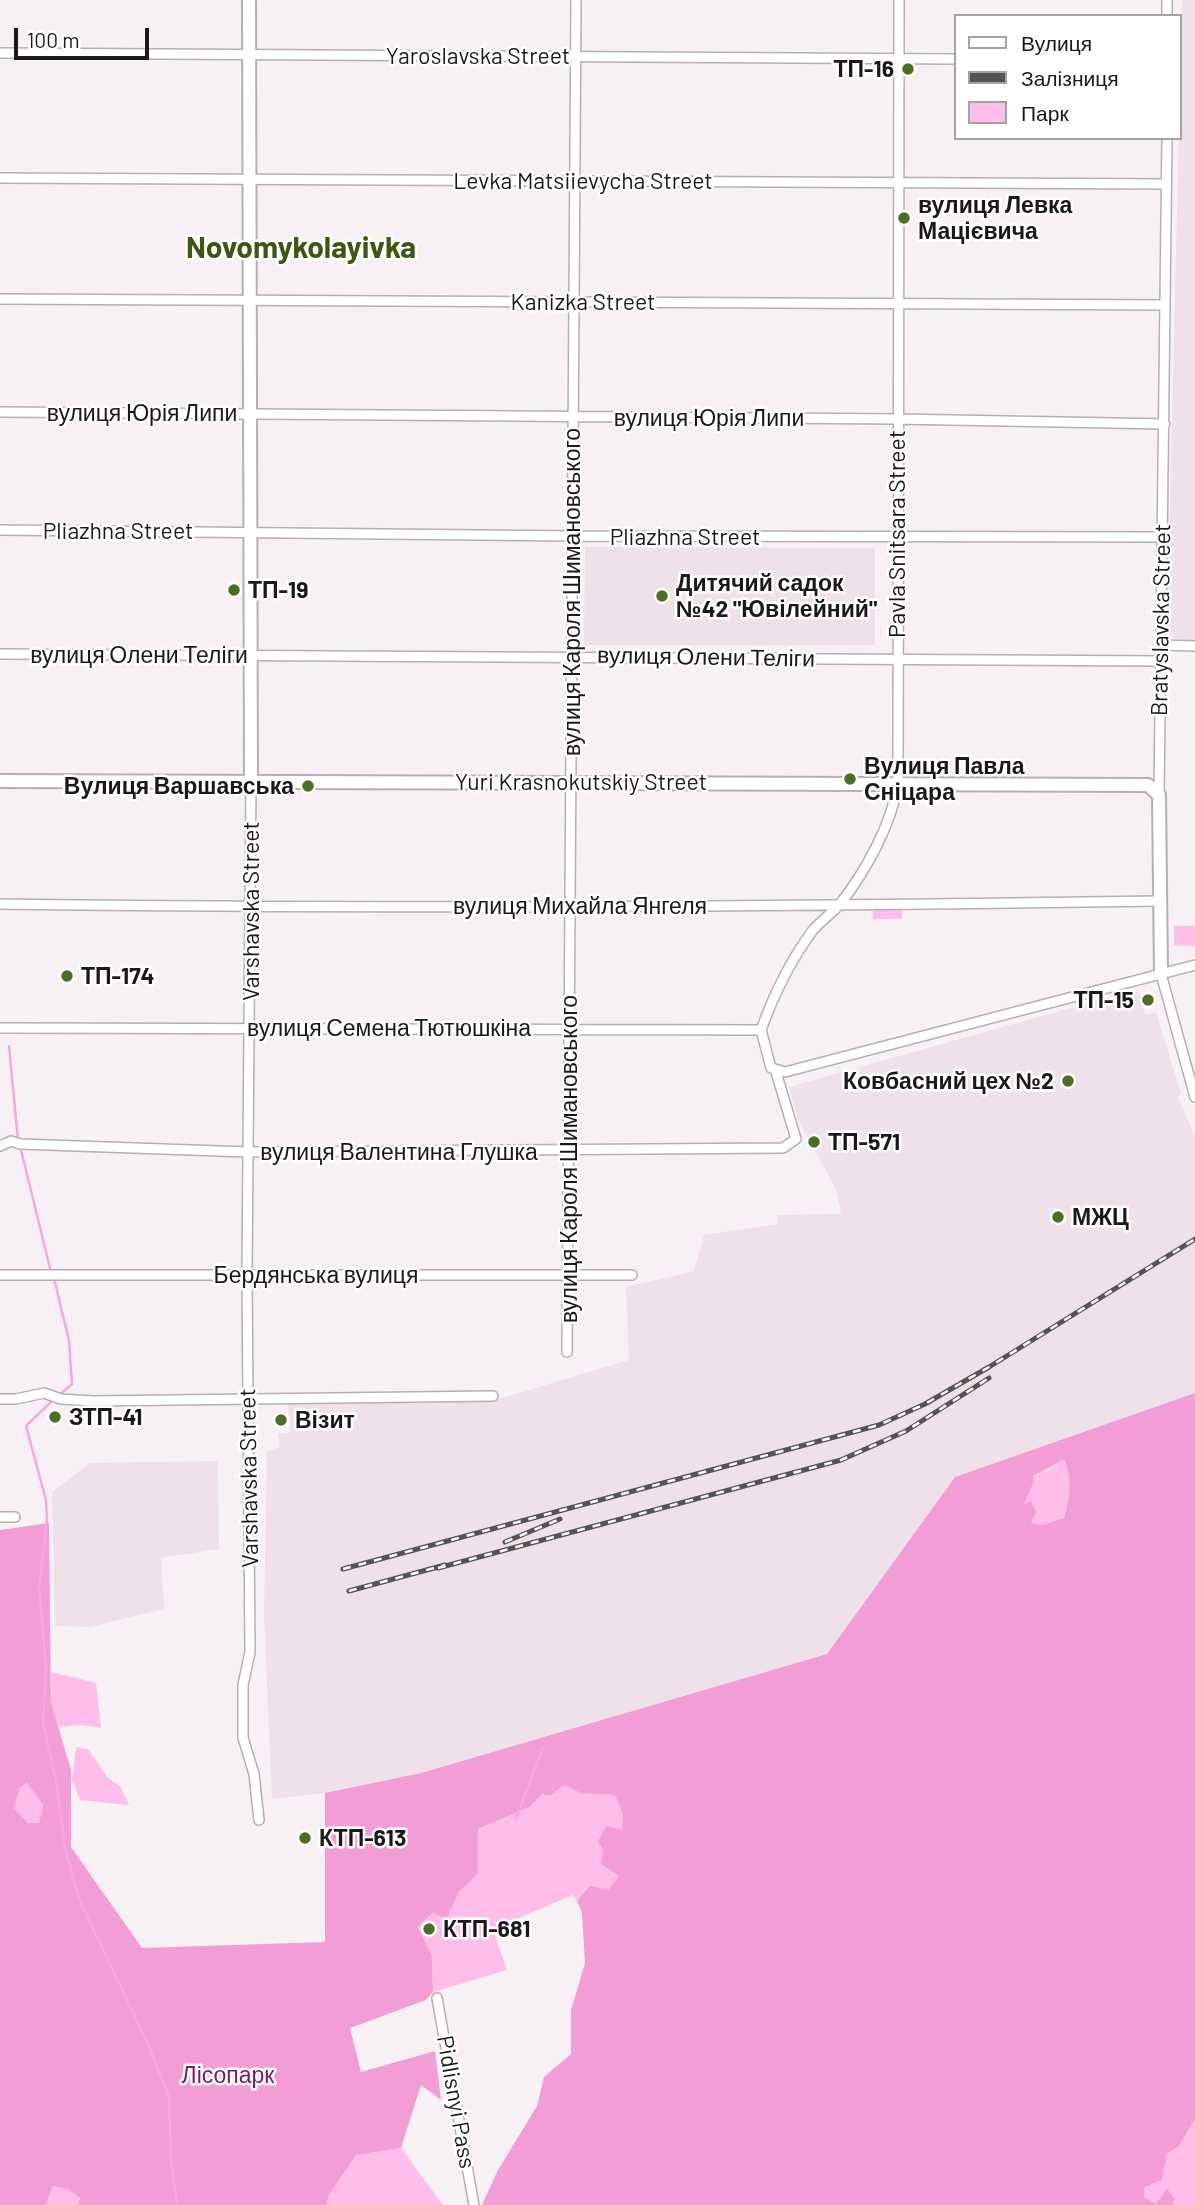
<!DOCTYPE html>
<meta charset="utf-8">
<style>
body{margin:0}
#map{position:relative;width:1195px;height:2205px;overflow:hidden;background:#f7f1f5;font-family:Barlow,sans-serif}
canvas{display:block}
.legend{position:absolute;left:954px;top:14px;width:228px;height:126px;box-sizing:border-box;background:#fff;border:2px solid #a3a3a3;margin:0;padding:9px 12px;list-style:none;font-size:21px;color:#1a1819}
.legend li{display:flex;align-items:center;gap:14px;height:35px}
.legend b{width:35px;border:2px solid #a3a3a3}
.scale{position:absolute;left:14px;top:28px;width:135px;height:32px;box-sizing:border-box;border:4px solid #1a1819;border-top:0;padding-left:9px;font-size:21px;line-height:24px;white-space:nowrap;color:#1a1819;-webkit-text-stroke:5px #fff;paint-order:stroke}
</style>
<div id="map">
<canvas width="1195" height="2205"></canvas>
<ul class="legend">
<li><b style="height:9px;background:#fff"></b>Вулиця</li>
<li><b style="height:9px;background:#565355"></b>Залізниця</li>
<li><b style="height:19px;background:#ffbee9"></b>Парк</li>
</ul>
<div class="scale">100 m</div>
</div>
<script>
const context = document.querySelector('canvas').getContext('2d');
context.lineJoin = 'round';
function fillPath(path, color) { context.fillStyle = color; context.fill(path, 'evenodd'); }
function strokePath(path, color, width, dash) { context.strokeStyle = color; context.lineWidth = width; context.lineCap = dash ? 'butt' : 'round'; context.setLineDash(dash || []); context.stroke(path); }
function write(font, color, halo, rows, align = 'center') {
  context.font = font + ' Barlow,sans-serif'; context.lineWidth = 5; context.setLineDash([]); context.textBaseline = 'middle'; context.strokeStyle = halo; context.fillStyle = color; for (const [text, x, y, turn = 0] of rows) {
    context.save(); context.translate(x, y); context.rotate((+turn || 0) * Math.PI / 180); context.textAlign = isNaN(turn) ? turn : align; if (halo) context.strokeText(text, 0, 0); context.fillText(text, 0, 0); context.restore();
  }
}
fillPath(new Path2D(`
 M 1182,0 L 1195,0 L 1195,641 L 1167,637 L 1167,631 Z
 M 585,547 L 875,548 L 875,645 L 584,645 Z
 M 1138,989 L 1145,1015 L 1156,1012 L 1181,1094 L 1178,1096 L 1195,1138 L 1195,1393 L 955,1477 L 827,1654 L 421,1773 L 325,1793 L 272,1799 L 264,1615 L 267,1451 L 280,1447 L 278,1434 L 291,1432 L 288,1403 L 496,1400 L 629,1360 L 626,1287 L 694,1271 L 704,1235 L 778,1224 L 777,1215 L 838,1214 L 841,1211 L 836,1189 L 798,1120 L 789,1087 Z
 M 218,1461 L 219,1549 L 161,1558 L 164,1609 L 90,1627 L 55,1626 L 52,1492 L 90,1463 Z`), '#eee1e9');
fillPath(new Path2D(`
 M 873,910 L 902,910 L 902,919 L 873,919 Z
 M 1174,926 L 1195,926 L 1195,946 L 1174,945 Z
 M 1064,1460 C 1073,1480 1068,1497 1064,1519 L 1043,1526 L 1030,1523 L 1023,1505 L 1033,1484 L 1033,1476 L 1051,1469 Z
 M 52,1672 L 96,1683 L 101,1728 L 82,1725 L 59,1727 L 51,1702 Z
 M 76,1747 L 88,1749 L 108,1778 L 120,1786 L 129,1805 L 80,1800 L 72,1780 Z
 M 28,1783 L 43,1805 L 39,1823 L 28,1823 L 14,1808 L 20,1788 Z
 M 564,1785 L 580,1793 L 615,1795 L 624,1815 L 622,1831 L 615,1830 L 619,1876 L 608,1891 L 584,1894 L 577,1901 L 573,1895 L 493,1929 L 507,1970 L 433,1992 L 432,1956 L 418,1927 L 433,1913 L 447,1919 L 458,1893 L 478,1874 L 478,1829 L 530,1807 L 542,1794 L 550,1796 Z
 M 1195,2119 L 1195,2205 L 1173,2205 L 1175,2199 L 1156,2205 L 1144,2197 L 1145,2187 L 1162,2180 L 1167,2154 L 1179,2146 Z
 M 401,2148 L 443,2205 L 326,2205 L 329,2195 L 356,2154 Z
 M 53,2186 L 69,2190 L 80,2198 L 78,2205 L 46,2205 Z`), '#ffbee9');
fillPath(new Path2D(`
 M 1195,1393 L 1195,2119 L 1179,2146 L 1167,2154 L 1162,2180 L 1145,2187 L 1144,2197 L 1156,2204 L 1167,2189 L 1175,2199 L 1173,2205 L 482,2205 L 498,2170 L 537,2106 L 544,2077 L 571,2054 L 571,2010 L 585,1963 L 582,1913 L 577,1901 L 590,1886 L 608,1890 L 619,1876 L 600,1863 L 604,1852 L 598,1841 L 606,1826 L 622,1830 L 623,1815 L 615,1795 L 580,1793 L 564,1785 L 550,1796 L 542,1794 L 530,1807 L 478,1829 L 478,1874 L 458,1893 L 447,1919 L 433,1913 L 418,1927 L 432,1956 L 433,1992 L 426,2000 L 350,2028 L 361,2072 L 435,2051 L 441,2100 L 421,2085 L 401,2148 L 356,2155 L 329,2195 L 326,2205 L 78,2205 L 80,2198 L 69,2190 L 53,2186 L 46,2205 L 0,2205 L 0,1530 L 49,1523 L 51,1702 L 71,1770 L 71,1847 L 142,1948 L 325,1942 L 325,1793 L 421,1773 L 827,1654 L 955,1477 ZM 1064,1460 C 1073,1480 1069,1498 1064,1518 L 1043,1525 L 1031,1523 L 1036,1512 L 1031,1501 L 1024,1504 L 1033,1484 L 1033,1476 ZM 27,1783 L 43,1805 L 39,1823 L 28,1823 L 14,1808 L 20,1788 Z`), '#f29dd6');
strokePath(new Path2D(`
 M 9,1046 L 18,1140
 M 20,1146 L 51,1272
 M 54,1278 L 69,1341 L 72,1384 L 58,1396
 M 53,1400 L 26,1426 L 46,1500 L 47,1520 L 39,1587 L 46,1669 L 43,1722 L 56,1780 L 65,1847 L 79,1899 L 147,2042 L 169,2097 L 171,2160 L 177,2205
 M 516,1819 L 543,1747`), '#faa5df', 2.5);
const street = new Path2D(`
 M 1167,0 L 1167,16
 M 0,53 L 955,59
 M 0,178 L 1166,184
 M 0,299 L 1165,305
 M 0,412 L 898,419 L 1165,424
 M 0,530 L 574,536 L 1161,537
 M 1161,645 L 1195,646
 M 0,654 L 1161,661
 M 251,781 L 247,1276 L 250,1652 L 243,1685 L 243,1738 L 254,1774 L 259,1820
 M 1159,795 L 1167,138
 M 0,904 C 386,909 773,907 1159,901
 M 1161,974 L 1195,1097
 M 0,1028 L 761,1030
 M 761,1030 C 774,994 790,961 813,930 C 821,921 832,913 840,904 C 866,871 891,825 898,784 L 899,0
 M 761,1030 L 771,1068 L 785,1072 L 1195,965
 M 0,1146 L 11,1141 L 20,1144 L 248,1152 L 783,1148 L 796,1139 L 776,1072
 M 0,1275 L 632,1275
 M 567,1352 L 576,0
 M 0,1399 L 16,1399 L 44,1393 L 61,1399 L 94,1401 L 493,1396
 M 0,1517 L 15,1517
 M 437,1998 L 474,2205`);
const secondary = new Path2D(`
 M 249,0 L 251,781
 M 0,781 L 1148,785 L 1159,795 L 1161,974`);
strokePath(street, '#b5afb3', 12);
strokePath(secondary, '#b5afb3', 16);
strokePath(street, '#fff', 9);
strokePath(secondary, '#fff', 12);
const rail = new Path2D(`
 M 505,1542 L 560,1519
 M 438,1568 L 841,1460 L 906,1431 L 989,1378
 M 343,1569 L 879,1425 L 925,1404 L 989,1367 L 1195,1239
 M 349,1591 L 445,1565`);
strokePath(rail, '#565355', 5);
strokePath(rail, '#fff', 2.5, [8]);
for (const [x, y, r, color] of [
 [908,69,7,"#4e6e24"],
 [904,218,7,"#4e6e24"],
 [234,590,7,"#4e6e24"],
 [662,596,7,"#4e6e24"],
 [850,779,7,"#4e6e24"],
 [308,786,7,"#4e6e24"],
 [67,976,7,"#4e6e24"],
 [1148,1000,7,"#4e6e24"],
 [1068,1081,7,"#4e6e24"],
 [814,1142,7,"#4e6e24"],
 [1058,1217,7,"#4e6e24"],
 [55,1417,7,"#4e6e24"],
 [281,1420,7,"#4e6e24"],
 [305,1838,7,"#4e6e24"],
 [429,1929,7,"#4e6e24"]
]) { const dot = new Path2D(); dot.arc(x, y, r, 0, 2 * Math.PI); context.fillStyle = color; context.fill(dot); strokePath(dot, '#fff', 2.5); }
write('23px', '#1a1819', '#fff', [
 ["Yaroslavska Street",478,56],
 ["Levka Matsiievycha Street",583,181],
 ["Kanizka Street",583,302],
 ["вулиця Юрія Липи",142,413],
 ["вулиця Юрія Липи",709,418],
 ["Pliazhna Street",118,531],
 ["Pavla Snitsara Street",897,534,-90],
 ["Pliazhna Street",685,537],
 ["вулиця Кароля Шимановського",572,592,-90],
 ["Bratyslavska Street",1161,620,-89],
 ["вулиця Олени Теліги",139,655],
 ["вулиця Олени Теліги",706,657,1],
 ["Yuri Krasnokutskiy Street",581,782],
 ["вулиця Михайла Янгеля",580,906],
 ["Varshavska Street",251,911,-90],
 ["вулиця Семена Тютюшкіна",389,1028],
 ["вулиця Валентина Глушка",399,1152],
 ["вулиця Кароля Шимановського",569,1159,-90],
 ["Бердянська вулиця",316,1275],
 ["Varshavska Street",249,1478,-91],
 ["Pidlisnyi Pass",456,2102,80]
]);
write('bold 23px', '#1a1819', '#fff', [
 ["ТП-16",894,69,"right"],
 ["вулиця Левка",918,205],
 ["Мацієвича",918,231],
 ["Дитячий садок",676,583],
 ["№42 \"Ювілейний\"",676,609],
 ["ТП-19",248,590],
 ["Вулиця Павла",864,766],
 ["Сніцара",864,792],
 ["Вулиця Варшавська",294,786,"right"],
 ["ТП-174",81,976],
 ["ТП-15",1134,1000,"right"],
 ["Ковбасний цех №2",1054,1081,"right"],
 ["ТП-571",828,1142],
 ["МЖЦ",1072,1217],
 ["ЗТП-41",69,1417],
 ["Візит",295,1420],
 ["КТП-613",319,1838],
 ["КТП-681",443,1929]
], 'left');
write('23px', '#7a1863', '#fff', [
 ["Лісопарк",228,2075]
]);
write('bold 30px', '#3b5712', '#fff', [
 ["Novomykolayivka",301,248]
]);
</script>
